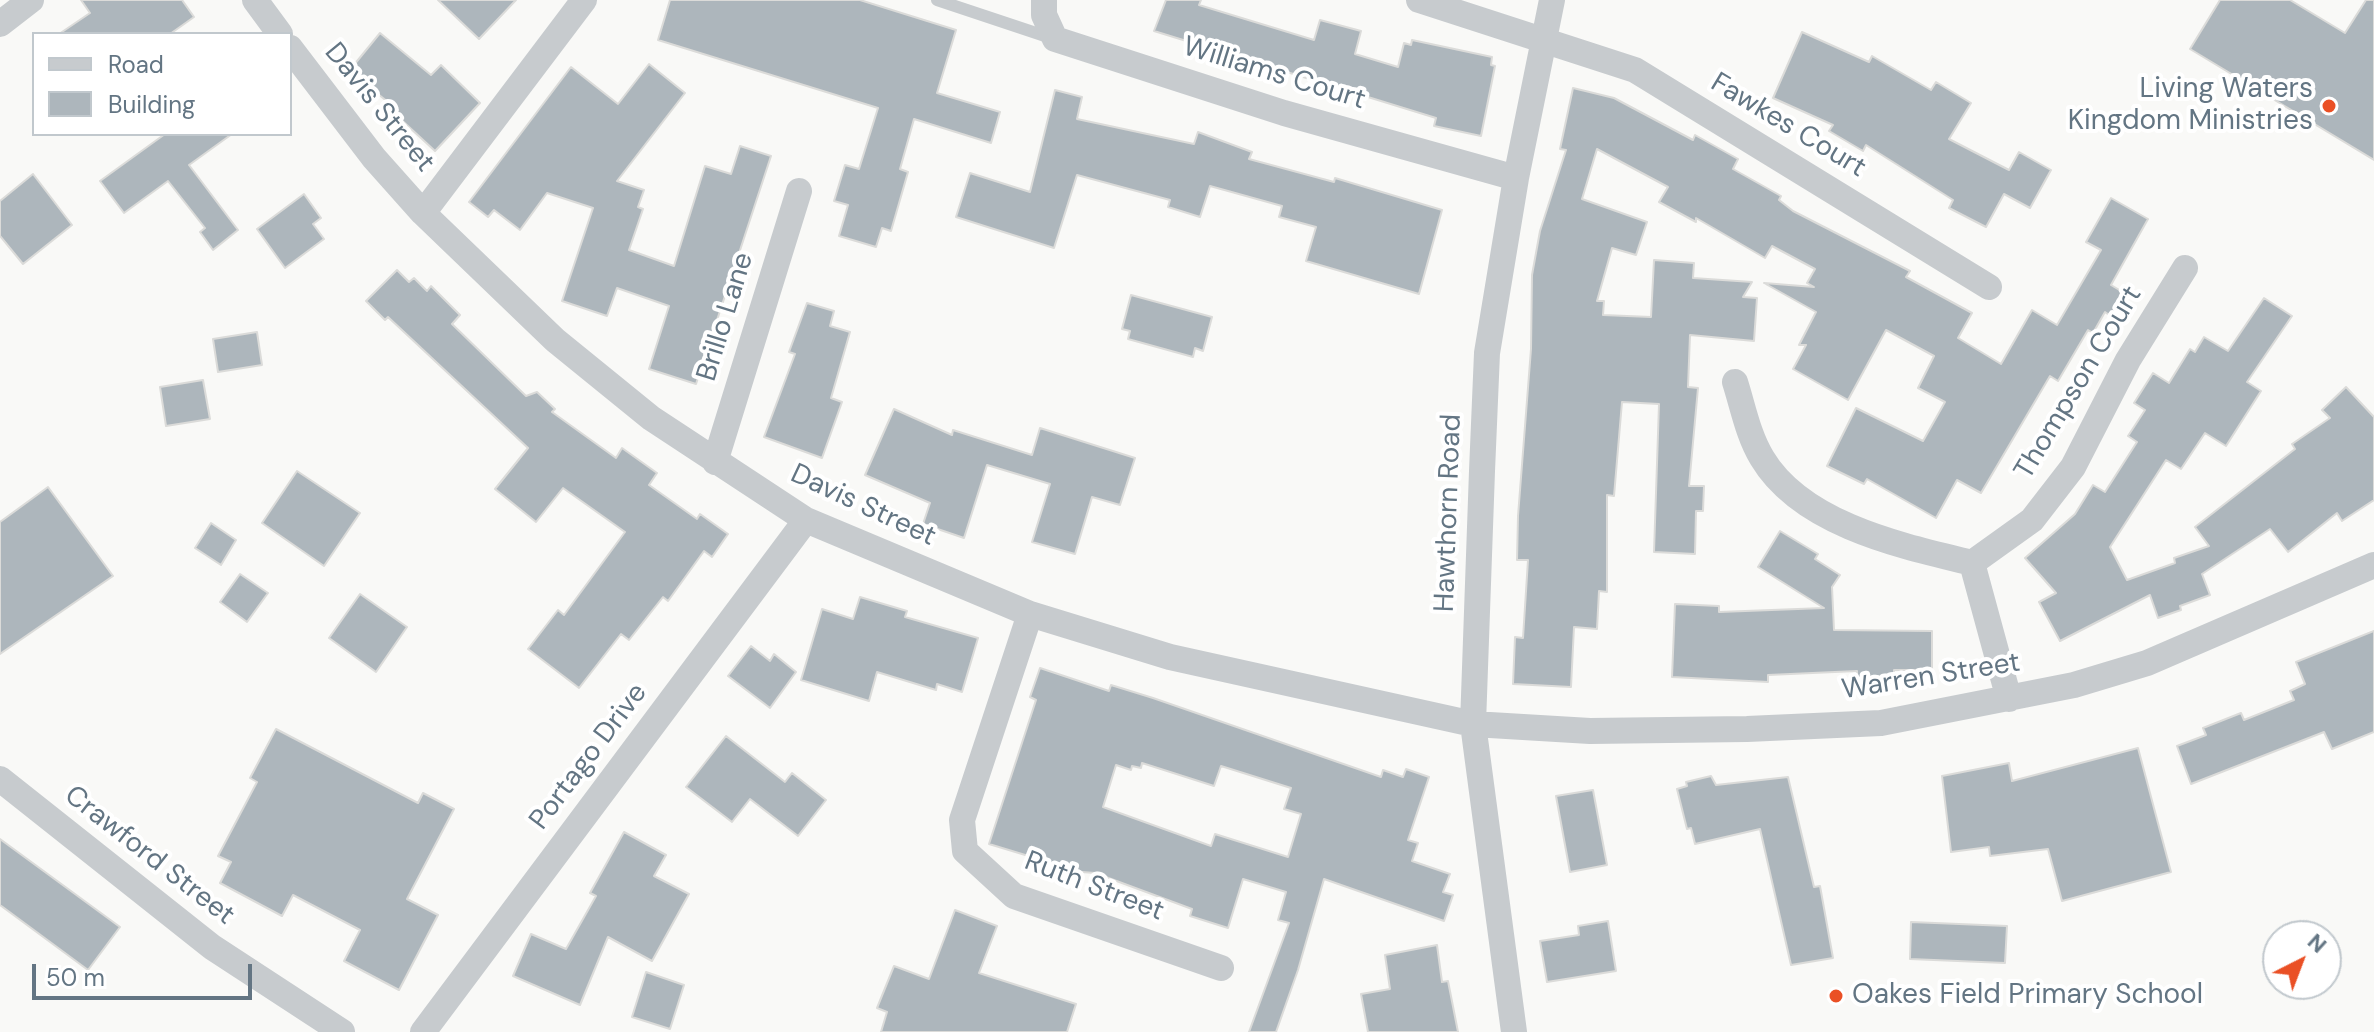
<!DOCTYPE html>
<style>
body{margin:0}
#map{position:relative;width:2374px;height:1032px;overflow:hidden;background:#f9f9f7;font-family:"DM Sans",sans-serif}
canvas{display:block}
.legend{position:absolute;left:32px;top:32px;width:260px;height:104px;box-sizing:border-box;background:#fff;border:2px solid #c1c8cd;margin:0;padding:10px 14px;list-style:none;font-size:24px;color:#637583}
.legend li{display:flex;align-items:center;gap:16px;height:40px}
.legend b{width:40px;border:2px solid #c1c8cd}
.north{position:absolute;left:2262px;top:920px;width:80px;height:80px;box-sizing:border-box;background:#fff;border:2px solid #c1c8cd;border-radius:50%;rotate:42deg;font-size:22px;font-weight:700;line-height:32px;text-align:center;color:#637583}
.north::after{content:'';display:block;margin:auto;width:28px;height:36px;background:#ea5025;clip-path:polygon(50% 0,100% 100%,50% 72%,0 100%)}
.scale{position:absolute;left:32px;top:964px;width:220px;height:36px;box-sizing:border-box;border:4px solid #637583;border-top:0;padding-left:10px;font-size:24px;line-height:28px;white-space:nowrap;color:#637583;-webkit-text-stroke:6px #fff;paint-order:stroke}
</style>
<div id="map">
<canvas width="2374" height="1032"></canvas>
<ul class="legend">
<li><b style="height:10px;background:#c7cbce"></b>Road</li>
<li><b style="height:22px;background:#adb6bc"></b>Building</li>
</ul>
<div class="north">N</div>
<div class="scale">50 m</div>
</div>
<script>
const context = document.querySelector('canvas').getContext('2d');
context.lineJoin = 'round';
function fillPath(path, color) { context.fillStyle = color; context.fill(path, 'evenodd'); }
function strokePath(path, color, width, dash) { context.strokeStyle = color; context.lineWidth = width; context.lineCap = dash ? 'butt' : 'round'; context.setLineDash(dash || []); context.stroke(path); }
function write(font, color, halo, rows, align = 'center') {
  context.font = font + ' "DM Sans",sans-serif'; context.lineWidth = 8; context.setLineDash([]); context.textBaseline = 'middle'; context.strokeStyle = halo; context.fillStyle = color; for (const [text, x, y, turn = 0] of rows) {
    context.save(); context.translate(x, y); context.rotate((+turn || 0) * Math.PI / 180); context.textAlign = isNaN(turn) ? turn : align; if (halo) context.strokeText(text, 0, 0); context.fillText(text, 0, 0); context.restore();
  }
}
const building = new Path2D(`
 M 81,0 L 182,0 L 194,17 L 170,34 L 59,34 L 90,13 Z
 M 438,0 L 516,0 L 479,39 Z
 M 670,0 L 860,0 L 956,30 L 937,93 L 1000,112 L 991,143 L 914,119 L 900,169 L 908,172 L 891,231 L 882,228 L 876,247 L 839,236 L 848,205 L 834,201 L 845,165 L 859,169 L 878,108 L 658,40 Z
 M 1166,0 L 1201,0 L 1199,5 L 1314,40 L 1320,20 L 1361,31 L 1355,54 L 1398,67 L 1404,43 L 1411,45 L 1412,40 L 1492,57 L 1491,65 L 1495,66 L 1481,136 L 1434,126 L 1436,118 L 1154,31 Z
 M 2220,0 L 2290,0 L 2345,33 L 2366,0 L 2374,0 L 2374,160 L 2190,49 Z
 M 1802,32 L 1869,62 L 1872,56 L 1931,90 L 1936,82 L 1971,103 L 1949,139 L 2009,170 L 2019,152 L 2051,170 L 2030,208 L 2004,194 L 1986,227 L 1949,208 L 1953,200 L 1866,145 L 1863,151 L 1829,131 L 1833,125 L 1773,98 Z
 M 380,33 L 431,75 L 441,65 L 480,103 L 435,151 L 395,114 L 398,110 L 349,71 Z
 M 649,64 L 685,93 L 617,181 L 644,190 L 638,207 L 643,209 L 629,250 L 674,266 L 705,166 L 731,174 L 740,146 L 771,156 L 696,384 L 649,369 L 669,306 L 617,288 L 607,316 L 562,301 L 593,208 L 547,193 L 520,230 L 494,210 L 488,217 L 469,202 L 571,67 L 618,104 Z
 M 1573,88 L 1614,98 L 1693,140 L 1695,135 L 1738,159 L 1733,169 L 1781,196 L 1779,200 L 1793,211 L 1910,271 L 1906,277 L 1972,313 L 1958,338 L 2001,364 L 2032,310 L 2057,325 L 2101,250 L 2086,242 L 2111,198 L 2148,219 L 2111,285 L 2126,294 L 2112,317 L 2105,312 L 2093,333 L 2088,330 L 2058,381 L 2050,376 L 1981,493 L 1957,480 L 1936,518 L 1867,479 L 1864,484 L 1827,466 L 1856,408 L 1923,441 L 1945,402 L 1918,388 L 1934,356 L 1886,330 L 1848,400 L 1793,369 L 1806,345 L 1799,345 L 1816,312 L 1764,283 L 1814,287 L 1807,283 L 1815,269 L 1772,246 L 1765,258 L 1696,218 L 1696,222 L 1659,202 L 1668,187 L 1597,149 L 1582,199 L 1647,222 L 1636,255 L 1612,248 L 1597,301 L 1604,301 L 1603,315 L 1651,317 L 1654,260 L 1694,263 L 1693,278 L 1752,282 L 1743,297 L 1757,298 L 1754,341 L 1690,335 L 1688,387 L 1698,388 L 1689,486 L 1704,486 L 1703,511 L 1696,511 L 1695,554 L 1654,552 L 1659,404 L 1622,402 L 1614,496 L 1607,495 L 1607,592 L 1599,591 L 1597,629 L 1574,627 L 1571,687 L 1513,684 L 1515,637 L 1523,638 L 1528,560 L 1517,560 L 1518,516 L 1531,349 L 1532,275 L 1540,231 L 1566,150 L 1560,149 Z
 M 1055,90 L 1082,97 L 1077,119 L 1194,144 L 1198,132 L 1252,152 L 1249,159 L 1334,182 L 1335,178 L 1442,210 L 1419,294 L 1306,261 L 1316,227 L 1279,217 L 1282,206 L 1210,186 L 1200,217 L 1168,207 L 1170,200 L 1077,175 L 1054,248 L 956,217 L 970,173 L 1030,192 Z
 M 165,134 L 232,134 L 189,165 L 238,230 L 213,250 L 200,232 L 205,228 L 168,181 L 124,213 L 100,181 Z
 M 33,174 L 72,225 L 23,264 L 0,236 L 0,201 Z
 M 304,194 L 321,218 L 313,224 L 324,239 L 285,268 L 257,229 Z
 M 397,270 L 409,282 L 414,278 L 427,291 L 431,286 L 460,315 L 452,324 L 526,396 L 537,392 L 555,409 L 552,412 L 616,458 L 622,448 L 657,473 L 649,485 L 697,519 L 700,514 L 728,534 L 712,557 L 704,551 L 668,601 L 663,597 L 629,640 L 621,634 L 579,688 L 528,649 L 558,610 L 564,615 L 625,532 L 563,488 L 536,522 L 495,489 L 528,448 L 388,317 L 385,320 L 366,301 Z
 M 1131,295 L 1212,317 L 1203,351 L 1195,348 L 1193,357 L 1128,339 L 1130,331 L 1122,329 Z
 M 2264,298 L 2292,316 L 2247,382 L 2261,391 L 2226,446 L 2205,433 L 2181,469 L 2166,460 L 2110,547 L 2127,580 L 2175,563 L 2174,558 L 2209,546 L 2195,527 L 2295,449 L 2292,444 L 2330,418 L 2322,410 L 2346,387 L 2374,417 L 2374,500 L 2342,521 L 2337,513 L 2288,552 L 2270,529 L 2202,574 L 2210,595 L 2180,606 L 2181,610 L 2158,618 L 2150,595 L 2060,641 L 2039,602 L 2056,593 L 2025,558 L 2075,514 L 2093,485 L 2105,492 L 2137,442 L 2128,436 L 2145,410 L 2134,403 L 2153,373 L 2169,383 L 2190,349 L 2195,352 L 2204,337 L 2228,351 Z
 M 807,303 L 834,311 L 830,326 L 850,332 L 831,398 L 842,402 L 822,458 L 764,437 L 795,354 L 789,352 Z
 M 257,332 L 262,365 L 218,372 L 213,339 Z
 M 203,380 L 210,419 L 166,426 L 160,387 Z
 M 894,409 L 952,435 L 953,430 L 1032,455 L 1040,428 L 1135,458 L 1120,505 L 1092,497 L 1075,554 L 1032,542 L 1050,484 L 987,465 L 964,538 L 923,524 L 930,503 L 865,475 Z
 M 297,471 L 360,513 L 324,566 L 262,523 Z
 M 48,487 L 113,576 L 0,654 L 0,522 Z
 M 211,523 L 236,540 L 221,565 L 195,548 Z
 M 1780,531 L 1818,554 L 1815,559 L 1840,575 L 1832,587 L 1834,630 L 1932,631 L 1932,670 L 1894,670 L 1894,683 L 1857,682 L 1857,671 L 1768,675 L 1768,682 L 1672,677 L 1675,604 L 1719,606 L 1719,612 L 1824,608 L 1758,567 Z
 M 240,574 L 268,593 L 247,622 L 220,602 Z
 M 360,594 L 407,627 L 376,672 L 329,638 Z
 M 860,597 L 907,611 L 905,617 L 978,638 L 962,692 L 937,684 L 936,690 L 877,672 L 869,701 L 801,680 L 822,609 L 853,619 Z
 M 2374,631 L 2374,732 L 2332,749 L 2324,732 L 2191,784 L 2177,746 L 2206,735 L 2203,728 L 2241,713 L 2244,720 L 2294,700 L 2290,691 L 2305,684 L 2296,662 Z
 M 751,646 L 770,661 L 774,654 L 796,672 L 770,708 L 728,676 Z
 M 1040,668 L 1109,691 L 1111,685 L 1153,698 L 1381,777 L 1383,770 L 1403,777 L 1406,769 L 1429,777 L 1408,840 L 1418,843 L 1412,861 L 1450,874 L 1443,892 L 1453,895 L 1444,921 L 1324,879 L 1298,970 L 1276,1032 L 1249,1032 L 1289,923 L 1278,920 L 1286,892 L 1243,879 L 1228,928 L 1190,916 L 1192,909 L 1095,873 L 1082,872 L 1080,877 L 1043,866 L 1045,861 L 989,844 L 1036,700 L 1030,697 ZM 1142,763 L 1214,786 L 1221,766 L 1291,788 L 1284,809 L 1301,814 L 1288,857 L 1215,834 L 1211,846 L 1103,807 L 1116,765 L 1131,770 L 1132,766 L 1141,768 Z
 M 276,729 L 418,803 L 423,793 L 454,809 L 407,899 L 438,915 L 399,990 L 344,961 L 360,930 L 293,895 L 282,916 L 220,883 L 231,862 L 218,856 L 257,782 L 250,778 Z
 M 726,736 L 785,782 L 792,773 L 826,800 L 798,836 L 750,799 L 732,822 L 686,787 Z
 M 2138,748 L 2171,872 L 2062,901 L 2048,849 L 1990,856 L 1989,847 L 1951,852 L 1942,776 L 2009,763 L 2012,781 Z
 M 1711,776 L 1716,785 L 1788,777 L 1814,887 L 1820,886 L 1833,958 L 1791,965 L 1760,829 L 1695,844 L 1691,828 L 1687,829 L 1677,789 L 1687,786 L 1686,782 Z
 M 1593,790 L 1607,865 L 1570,872 L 1556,796 Z
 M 624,832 L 666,855 L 654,876 L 689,894 L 652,961 L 608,937 L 580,1005 L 513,976 L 531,934 L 566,949 L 596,896 L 590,893 Z
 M 0,839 L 120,927 L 88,970 L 0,905 Z
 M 955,910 L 997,926 L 979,973 L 1076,1004 L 1067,1032 L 881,1032 L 887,1012 L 877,1008 L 894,966 L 929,979 Z
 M 1608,921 L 1616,971 L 1547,982 L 1540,941 L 1579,935 L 1578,926 Z
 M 1911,922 L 2007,926 L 2005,963 L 1910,959 Z
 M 1437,945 L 1442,982 L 1448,981 L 1458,1032 L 1368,1032 L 1361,994 L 1390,989 L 1385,955 Z
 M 646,972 L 684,985 L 670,1029 L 632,1017 Z`);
fillPath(building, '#adb6bc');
strokePath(building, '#dbdbd9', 2);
strokePath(new Path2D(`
 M 937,0 L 1051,38`), '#c7cbce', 12);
strokePath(new Path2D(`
 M 255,0 L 280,34
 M 1044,0 L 1044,15 L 1055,39 L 1284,113 L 1516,178
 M 1419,0 L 1635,70 L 1989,287
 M 0,24 L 31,0
 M 290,48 L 374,158 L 423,213 L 555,340 L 651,418 L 806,520 L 1030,614 L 1170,657 L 1473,724 L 1590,731 L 1747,729 L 1881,723 L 2074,685 L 2147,663 L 2374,565
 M 423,213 L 584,0
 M 1735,382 C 1743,407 1748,435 1762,458 C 1802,525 1902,546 1972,563 L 2032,520 L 2073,467 L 2128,360 L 2185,268
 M 715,462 L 799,191
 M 1972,563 L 2009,699
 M 1030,614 L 962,820 L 965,851 L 1014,896 L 1221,968
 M 0,779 L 212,947 L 342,1032
 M 423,1032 L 806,520
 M 1514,1032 L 1473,724 L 1482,471 L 1487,353 L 1516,178 L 1552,0`), '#c7cbce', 26);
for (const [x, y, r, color] of [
 [2329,106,8,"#ea5025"],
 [1836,996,8,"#ea5025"]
]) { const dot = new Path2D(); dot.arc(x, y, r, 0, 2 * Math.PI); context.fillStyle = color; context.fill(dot); strokePath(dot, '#fff', 3); }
write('28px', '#637583', '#fff', [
 ["Williams Court",1274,74,17],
 ["Davis Street",379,108,51],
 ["Fawkes Court",1788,126,31],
 ["Brillo Lane",726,317,-73],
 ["Thompson Court",2079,383,-59],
 ["Davis Street",863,506,25],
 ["Hawthorn Road",1449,513,-88],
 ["Warren Street",1931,677,-9],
 ["Portago Drive",589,757,-53],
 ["Crawford Street",149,856,38],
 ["Ruth Street",1094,887,21]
]);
write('28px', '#637583', '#fff', [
 ["Living Waters",2313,90],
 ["Kingdom Ministries",2313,122],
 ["Oakes Field Primary School",1852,996,"left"]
], 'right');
</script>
